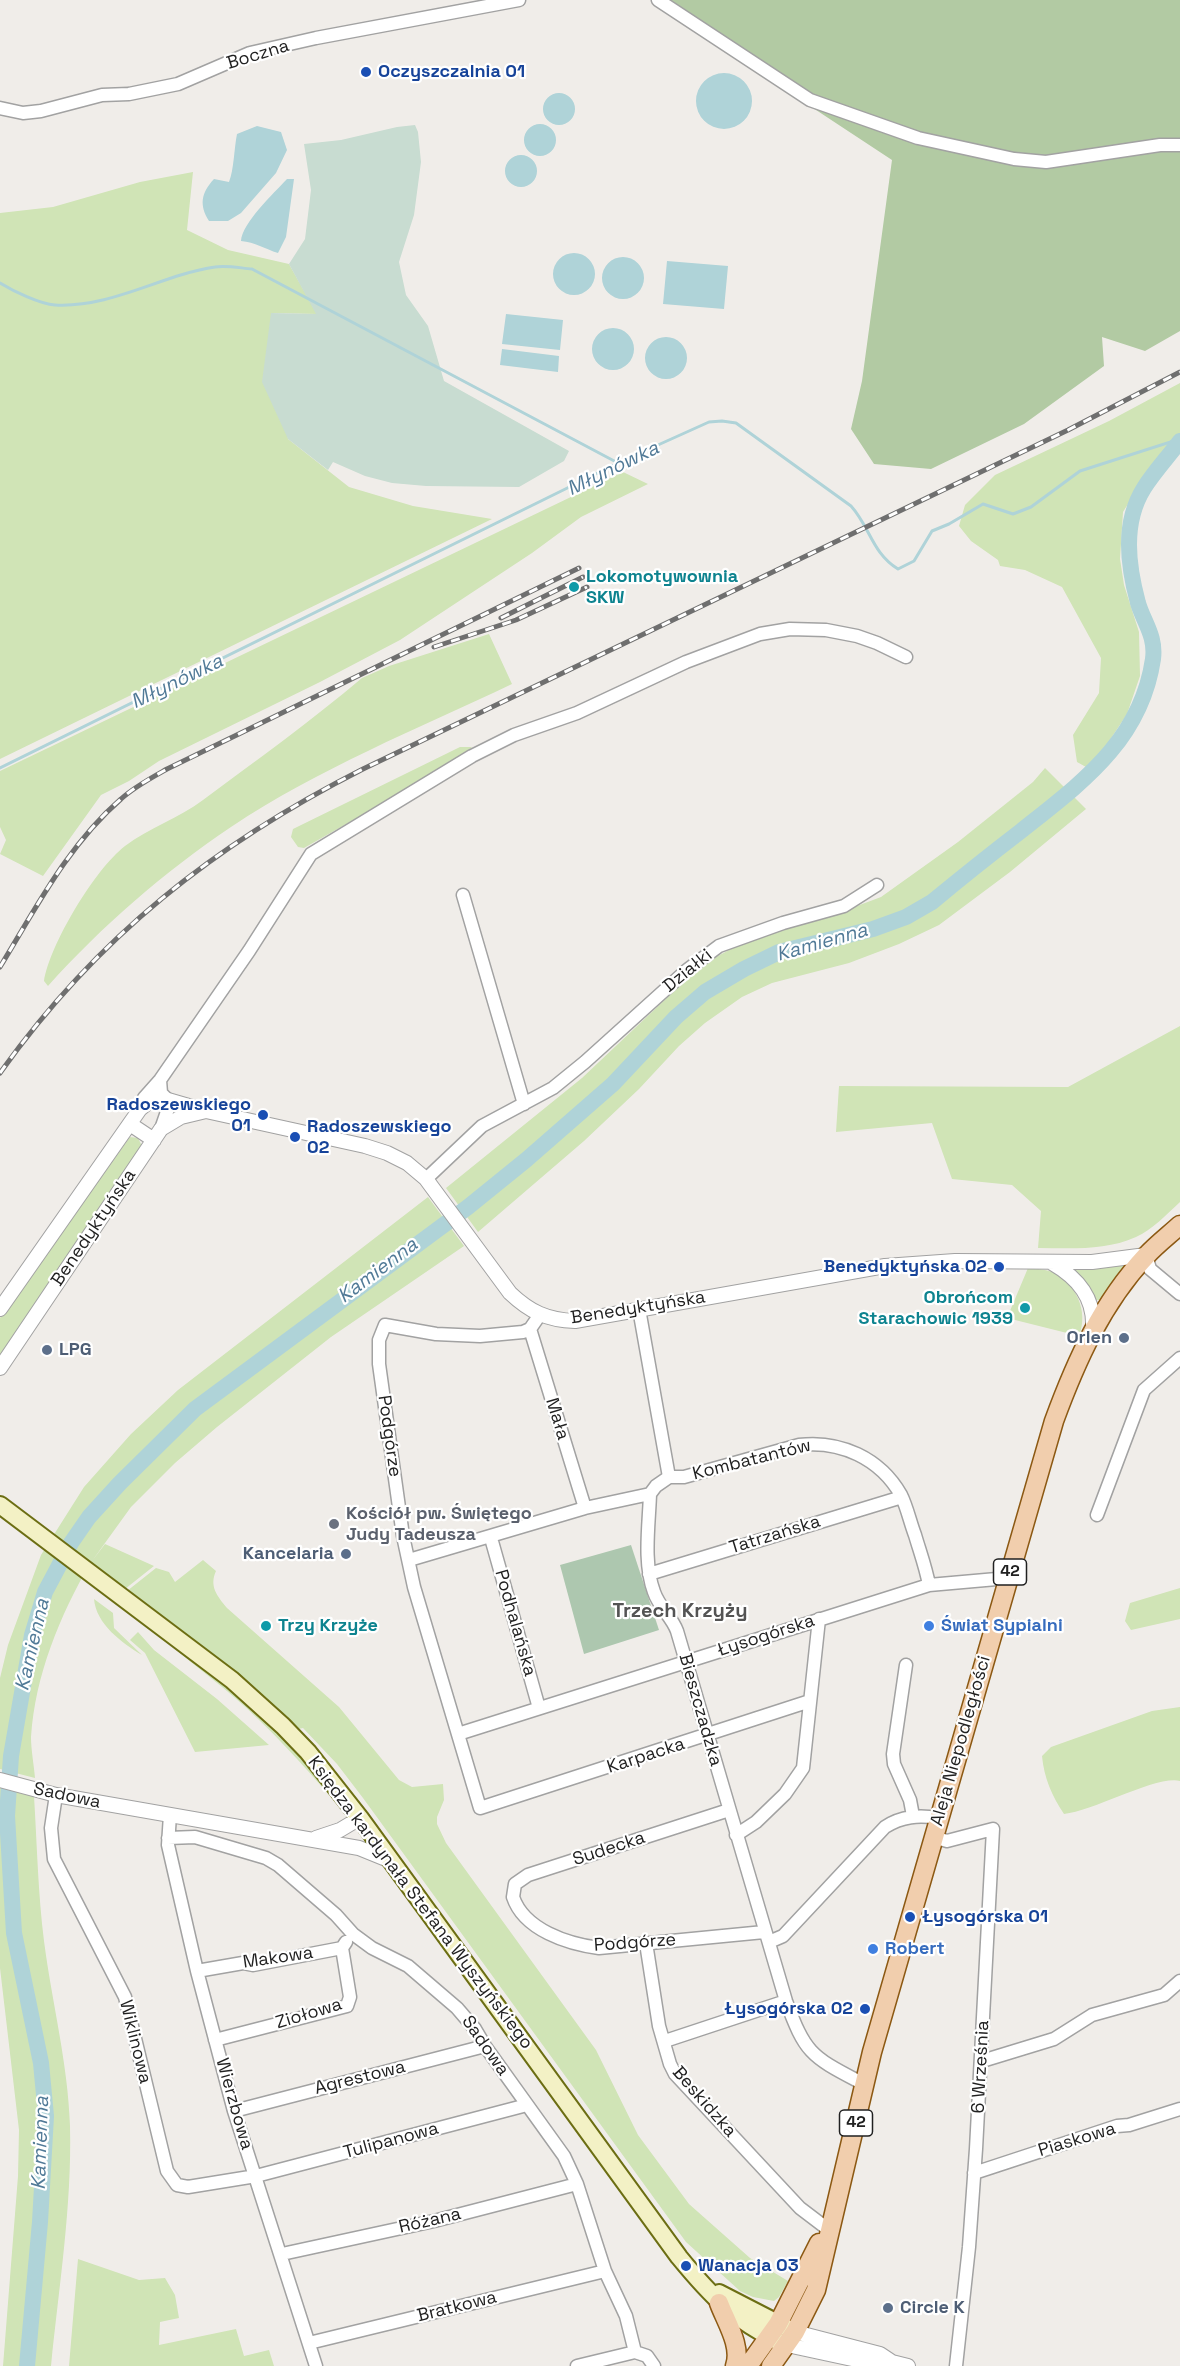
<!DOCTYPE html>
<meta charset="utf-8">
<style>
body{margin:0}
canvas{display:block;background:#f0ede9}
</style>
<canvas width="1180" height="2366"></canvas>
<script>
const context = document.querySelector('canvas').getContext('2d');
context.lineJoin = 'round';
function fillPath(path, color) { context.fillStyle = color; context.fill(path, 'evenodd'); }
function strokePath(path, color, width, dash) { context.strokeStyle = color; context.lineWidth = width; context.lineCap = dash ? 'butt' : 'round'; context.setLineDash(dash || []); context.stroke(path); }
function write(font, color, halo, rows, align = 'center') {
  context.font = font + ' "Space Grotesk",sans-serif'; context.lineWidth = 4.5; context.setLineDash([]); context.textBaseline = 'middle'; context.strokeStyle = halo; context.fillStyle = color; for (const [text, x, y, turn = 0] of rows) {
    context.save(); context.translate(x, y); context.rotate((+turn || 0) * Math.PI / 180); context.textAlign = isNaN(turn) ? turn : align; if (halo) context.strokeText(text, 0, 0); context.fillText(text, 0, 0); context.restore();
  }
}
fillPath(new Path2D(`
 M 193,172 L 187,230 L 228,250 L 289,264 L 317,314 L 271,313 L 288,439 L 349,487 L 413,506 L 492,519 L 0,759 L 0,213 L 53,207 L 140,182 Z
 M 1180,383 L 1180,435 L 1156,459 L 1123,512 L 1120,559 L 1124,585 L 1139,632 L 1140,676 L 1127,714 L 1104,749 L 1086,767 L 1077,762 L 1073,735 L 1099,693 L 1101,658 L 1062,587 L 1025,570 L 1000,566 L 998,560 L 971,541 L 959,526 L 965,505 L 995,475 L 1109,421 Z
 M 623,472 L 648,484 L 581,517 L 532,553 L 400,640 L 320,682 L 159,761 L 129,781 L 101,795 L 43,876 L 0,854 L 6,840 L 0,827 L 0,771 Z
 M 489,634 L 512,684 C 417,729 318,769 231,827 C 164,872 102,926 48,986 L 44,981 C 50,944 95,869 125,846 C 149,828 179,818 203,800 C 257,760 311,721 362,678 L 389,666 Z
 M 460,747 L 472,747 L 457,761 L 304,848 L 298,847 L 291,837 L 293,829 Z
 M 1045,768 L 1086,809 L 1010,872 L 939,925 L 899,944 L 849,963 L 772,983 L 742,997 L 705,1023 L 679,1046 L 639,1089 L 584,1141 L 478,1232 L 446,1188 L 582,1078 L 689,977 L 716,957 L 744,942 L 849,909 L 881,897 L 958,842 L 1033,782 Z
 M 1180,1026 L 1180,1202 C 1167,1214 1152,1230 1136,1237 C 1105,1251 1071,1248 1038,1248 L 1041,1211 L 1012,1185 L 952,1179 L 932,1123 L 836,1132 L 839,1086 L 1068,1087 Z
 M 130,1137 L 138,1138 L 142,1146 L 0,1359 L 0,1318 Z
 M 428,1197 L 464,1246 L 331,1337 L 217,1427 L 175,1463 L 131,1507 L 92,1561 L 105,1544 L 154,1566 L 125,1589 L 90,1563 C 60,1616 35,1675 31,1737 C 31,1750 34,1765 35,1778 L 0,1769 L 0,1678 L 8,1645 L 41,1555 L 84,1487 L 131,1434 L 178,1390 Z
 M 1124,1264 L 1126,1266 L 1104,1300 L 1095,1300 L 1069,1267 Z
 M 1028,1268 C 1037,1269 1044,1269 1052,1272 C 1076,1283 1089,1311 1079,1336 L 1007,1318 Z
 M 203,1560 L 216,1571 C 209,1586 217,1596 227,1608 L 339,1707 L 399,1780 L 412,1787 L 443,1784 L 444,1800 L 437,1817 L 437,1824 L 446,1843 L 596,2050 L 638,2135 L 689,2204 L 750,2258 L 788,2281 L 779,2297 L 774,2301 L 753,2297 L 740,2291 L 686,2242 L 363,1798 L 337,1764 L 303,1728 L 298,1729 L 278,1714 L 127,1591 L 156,1568 L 169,1572 L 175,1582 Z
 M 1180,1588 L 1180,1619 L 1131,1630 L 1125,1621 L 1130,1603 Z
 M 94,1599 L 113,1613 L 114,1628 L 142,1655 C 122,1643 96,1624 94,1599 Z
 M 149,1625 L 223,1679 L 280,1731 L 342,1803 L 337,1803 L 332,1798 C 301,1763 270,1728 234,1697 C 206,1673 176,1652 149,1625 Z
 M 138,1632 L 154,1650 L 217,1699 L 269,1745 L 195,1752 L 145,1653 L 130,1640 Z
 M 1180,1707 L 1180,1781 C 1157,1775 1094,1811 1064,1814 C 1052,1796 1044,1778 1042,1756 L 1051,1747 L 1152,1711 Z
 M 0,1787 L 34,1796 C 37,1844 38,1893 44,1941 C 52,2003 68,2063 70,2126 C 72,2206 59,2286 51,2366 L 3,2366 L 18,2176 L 19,2130 L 0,1968 Z
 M 379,1834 L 383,1834 L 676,2237 L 654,2212 Z
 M 78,2259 L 139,2280 L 165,2278 L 175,2295 L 179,2318 L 160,2322 L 159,2345 L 236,2329 L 244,2356 L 269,2350 L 274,2366 L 69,2366 Z`), '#d0e4b6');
fillPath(new Path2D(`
 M 668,0 L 1180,0 L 1180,331 L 1145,351 L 1102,337 L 1104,366 L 1024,424 L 931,469 L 874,464 L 851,429 L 862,381 L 892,160 L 810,106 Z`), '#b2caa3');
fillPath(new Path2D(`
 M 415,125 L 418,132 L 421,162 L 414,215 L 399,262 L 406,295 L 428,326 L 444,381 L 569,451 L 564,461 L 519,487 L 426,486 L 392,483 L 365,476 L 333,462 L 328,470 L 288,439 L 262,382 L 271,313 L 316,314 L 289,264 L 305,239 L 311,190 L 304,144 L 341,140 L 397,127 Z`), '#c8dcd1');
fillPath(new Path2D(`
 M 631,1545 L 659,1630 L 584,1654 L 560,1565 Z`), '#adc7af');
fillPath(new Path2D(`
 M696 101a28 28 0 1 1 56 0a28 28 0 1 1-56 0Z
 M543 109a16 16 0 1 1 32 0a16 16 0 1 1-32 0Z
 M524 140a16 16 0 1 1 32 0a16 16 0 1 1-32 0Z
 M 257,126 L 281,132 L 287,150 L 276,173 L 241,213 L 228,221 L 209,221 C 199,205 201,193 214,179 L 229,182 C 234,169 234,149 237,134 Z
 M505 171a16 16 0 1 1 32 0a16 16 0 1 1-32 0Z
 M 287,179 L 294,179 L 286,237 L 278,253 C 265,249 255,242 241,241 C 242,223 274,193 287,179 Z
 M553 274a21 21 0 1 1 42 0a21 21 0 1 1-42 0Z
 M602 278a21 21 0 1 1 42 0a21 21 0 1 1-42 0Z
 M 667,261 L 728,266 L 724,309 L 663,304 Z
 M 506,314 L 563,320 L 560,350 L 502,344 Z
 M592 349a21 21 0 1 1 42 0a21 21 0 1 1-42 0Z
 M645 358a21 21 0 1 1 42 0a21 21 0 1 1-42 0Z
 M 502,349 L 559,356 L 558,372 L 500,365 Z`), '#afd3d8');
strokePath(new Path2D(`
 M 0,283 C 13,291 40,304 55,305 C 112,308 161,275 215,267 C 226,265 240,268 252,269 L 618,463
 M 0,768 L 618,463 L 709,422 L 722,421 L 736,423 L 851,506 C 870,527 872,553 898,569 L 914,561 L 932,531 L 949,524 L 983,504 L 1013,514 L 1031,507 L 1080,471 L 1180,439`), '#afd3d8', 3);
strokePath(new Path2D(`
 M 27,2366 L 40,2222 L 46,2116 L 41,2063 L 14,1933 L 7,1816 L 11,1756 L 32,1635 L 45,1592 L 71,1543 L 89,1517 L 120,1483 L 195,1409 L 468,1207 L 526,1160 L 613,1084 L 676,1017 L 705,992 L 744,969 L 779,952 L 873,929 L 906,917 L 932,902 C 961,878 991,854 1021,831 C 1081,783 1141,741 1153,659 C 1156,636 1144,623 1138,603 C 1128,566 1122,523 1144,488 C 1154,472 1168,457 1180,441`), '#afd3d8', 16);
const minor = new Path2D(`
 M 658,0 L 810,100 L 918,138 L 1014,159 L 1046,162 L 1160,145 L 1180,145
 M 0,108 L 23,113 L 41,111 L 102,95 L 129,94 L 178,84 L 250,53 L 316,38 L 519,0
 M 463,895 L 524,1104
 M 160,1080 L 161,1093 L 168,1100 L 169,1106 L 161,1129
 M 140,1109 L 144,1098 L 160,1080 L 249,951 L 311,854 L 472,756 L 514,735 L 577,713 L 686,662 L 760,634 L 790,629 L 826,630 L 857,636 L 877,643 L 906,657
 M 426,1179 L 482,1126 L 553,1088 L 585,1062 L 687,970 L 719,946 L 783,923 L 844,906 L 877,885
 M 1146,1255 L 1150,1269 L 1180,1294
 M 639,1309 L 669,1477
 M 539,1316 L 530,1329 L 523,1332 L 480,1336 L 436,1334 L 385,1325 L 379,1340 L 379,1364 L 403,1536 L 414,1587 L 480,1808 L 810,1701
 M 530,1329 L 585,1508
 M 669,1477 L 656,1486 L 650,1494 C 649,1525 643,1563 654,1592 C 659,1607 672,1617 677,1631 L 786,2001 C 805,2052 810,2056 858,2081 L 865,2082
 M 669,1477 L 684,1477 L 799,1445 C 840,1440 880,1458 901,1495 C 907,1507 910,1522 915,1535 C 920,1552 926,1568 929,1585
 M 1097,1515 L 1144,1390 L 1180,1358
 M 491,1538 L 539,1708
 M 409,1560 L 585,1508 L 650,1494
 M 649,1574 L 902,1497
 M 906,1665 L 893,1754 L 894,1764 L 910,1800 L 913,1816
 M 458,1734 L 929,1585 L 1008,1578
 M 56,1795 L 51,1828 L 54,1859 L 125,1997 L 167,2171 L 177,2185 L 188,2187 L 256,2176 L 527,2105
 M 729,1810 L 528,1875 L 515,1884 L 513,1897 C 524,1930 568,1944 599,1948 L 764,1932
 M 170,1815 L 168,1845 L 197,1971 L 234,2111 L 316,2366
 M 736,1835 L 756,1822 L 785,1794 L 803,1768 L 819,1619
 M 933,1837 L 947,1841 L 993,1829 L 976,2149 L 969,2247 L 956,2366
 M 168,1838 L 195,1837 L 266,1858 L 278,1865 L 336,1915 L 353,1934 L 372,1948 L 408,1966 L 457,2008 L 475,2029 L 485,2046 L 564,2156 L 577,2184 L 605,2271 L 626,2316 L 635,2352
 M 769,1942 L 783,1936 L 885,1827 C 902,1816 919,1815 938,1818
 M 646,1943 L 659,2026 L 670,2064 L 675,2074 L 800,2208 L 825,2227
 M 197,1971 L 243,1963 L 253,1965 L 342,1948 L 346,1942
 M 215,2040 L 347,2006 L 350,1997 L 342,1948
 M 665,2041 L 786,2001
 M 982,2061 L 1054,2039 L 1092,2015 L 1164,1995 L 1180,1981
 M 234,2111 L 485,2046
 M 974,2173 L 1117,2126 L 1129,2125 L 1180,2109
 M 282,2254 L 434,2221 L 577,2184
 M 309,2343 L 605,2271
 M 577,2366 L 635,2352 L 647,2356 L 654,2366`);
const tertiary = new Path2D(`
 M 130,1124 L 154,1140
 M 1052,1263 C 1078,1278 1095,1298 1093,1329
 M 0,1309 L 140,1109 L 150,1101 L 168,1100 L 206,1111 L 365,1146 L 387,1153 L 407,1163 L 426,1179 L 510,1293 C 530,1312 547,1320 575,1321 L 885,1266 L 955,1261 L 1092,1262 L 1146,1255
 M 0,1368 L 161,1129 L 181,1117 L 206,1111
 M 0,1780 L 56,1795 L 359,1848 L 391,1861
 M 316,1838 L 340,1830 L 360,1818
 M 795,2332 L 880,2354 L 892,2362
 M 787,2345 L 871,2363 L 892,2362 L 908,2366`);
const secondary = new Path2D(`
 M 0,1505 L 232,1680 L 283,1726 L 308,1752 L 360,1818 L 679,2257 C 711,2296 734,2320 781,2343
 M 719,2293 L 789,2329`);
const primary = new Path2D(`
 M 719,2303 C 726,2322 742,2346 735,2366
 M 748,2366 L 778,2324 L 819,2243
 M 771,2366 L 795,2332 L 816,2290 L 872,2052 L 1054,1421 C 1076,1361 1102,1303 1146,1256 C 1156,1245 1169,1235 1180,1225`);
strokePath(minor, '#a2a2a2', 15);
strokePath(tertiary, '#a2a2a2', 16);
strokePath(secondary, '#6c6e13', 20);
strokePath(primary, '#8c5913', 21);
strokePath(minor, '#fff', 12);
strokePath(tertiary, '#fff', 14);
strokePath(secondary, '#f3f1c5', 16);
strokePath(primary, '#f1cead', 18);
const rail = new Path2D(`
 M 501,618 L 583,577
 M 434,647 L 516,620 L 587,587
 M 0,967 C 36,908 68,845 121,799 C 134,787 151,778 167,769 L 579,568
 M 0,1073 C 97,937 215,844 363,769 L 1068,430 L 1180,372`);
strokePath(rail, '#6f6f6f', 5);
strokePath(rail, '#fff', 3, [9]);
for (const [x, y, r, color] of [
 [366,72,6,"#1a4fb4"],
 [574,587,6,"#0f9aa8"],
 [263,1115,6,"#1a4fb4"],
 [295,1137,6,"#1a4fb4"],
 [999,1267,6,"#1a4fb4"],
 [1025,1308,6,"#0f9aa8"],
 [1124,1338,6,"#5c6f8a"],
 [47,1350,6,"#5c6f8a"],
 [334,1524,6,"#6b7280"],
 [346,1554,6,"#5c6f8a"],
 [266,1626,6,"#0f9aa8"],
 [929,1626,6,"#3f7fe0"],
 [910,1917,6,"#1a4fb4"],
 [873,1949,6,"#3f7fe0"],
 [865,2009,6,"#1a4fb4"],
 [686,2266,6,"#1a4fb4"],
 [888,2308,6,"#5c6f8a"]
]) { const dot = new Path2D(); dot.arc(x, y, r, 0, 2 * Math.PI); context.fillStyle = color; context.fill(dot); strokePath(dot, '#fff', 2); }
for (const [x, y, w] of [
 [1010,1572,33],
 [856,2123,33]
]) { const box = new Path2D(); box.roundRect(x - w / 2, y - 13, w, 26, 4.5); context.fillStyle = '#fff'; context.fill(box); strokePath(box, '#212121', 1.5); }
write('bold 16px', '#212121', null, [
 ["42",1010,1572],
 ["42",856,2123]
]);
write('18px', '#212121', '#fff', [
 ["Boczna",258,55,-17],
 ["Działki",688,971,-39],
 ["Benedyktyńska",94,1228,-56],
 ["Benedyktyńska",638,1308,-9],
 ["Mała",557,1419,73],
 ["Podgórze",389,1436,82],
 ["Kombatantów",752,1460,-14],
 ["Tatrzańska",775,1535,-17],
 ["Podhalańska",515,1623,74],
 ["Łysogórska",766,1636,-18],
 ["Bieszczadzka",700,1710,74],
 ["Aleja Niepodległości",961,1741,-74],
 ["Karpacka",646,1756,-18],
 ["Sadowa",67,1796,12],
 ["Sudecka",609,1849,-18],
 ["Księdza kardynała Stefana Wyszyńskiego",420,1903,53],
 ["Podgórze",635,1943,-4],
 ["Makowa",278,1958,-8],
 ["Ziołowa",309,2014,-17],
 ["Wiklinowa",135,2042,76],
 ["Sadowa",485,2046,55],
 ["6 Września",981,2067,-87],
 ["Agrestowa",360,2078,-14],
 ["Beskidzka",704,2102,49],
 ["Wierzbowa",234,2104,74],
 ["Piaskowa",1077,2140,-17],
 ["Tulipanowa",391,2141,-15],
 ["Różana",430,2221,-13],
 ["Bratkowa",457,2307,-14]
]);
write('bold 18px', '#164399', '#fff', [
 ["Oczyszczalnia 01",378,72],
 ["Radoszewskiego",251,1105,"right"],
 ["01",251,1126,"right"],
 ["Radoszewskiego",307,1127],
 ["02",307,1148],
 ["Benedyktyńska 02",987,1267,"right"],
 ["Łysogórska 01",922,1917],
 ["Łysogórska 02",853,2009,"right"],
 ["Wanacja 03",698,2266]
], 'left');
write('bold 18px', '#0d838f', '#fff', [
 ["Lokomotywownia",586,577],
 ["SKW",586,598],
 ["Obrońcom",1013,1298,"right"],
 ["Starachowic 1939",1013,1319,"right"],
 ["Trzy Krzyże",278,1626]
], 'left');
write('bold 18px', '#4e5e75', '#fff', [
 ["Orlen",1112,1338],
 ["LPG",59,1350,"left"],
 ["Kancelaria",334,1554],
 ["Circle K",900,2308,"left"]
], 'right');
write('bold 18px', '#5b616d', '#fff', [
 ["Kościół pw. Świętego",346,1514],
 ["Judy Tadeusza",346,1535]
], 'left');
write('bold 18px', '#366cbe', '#fff', [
 ["Świat Sypialni",941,1626],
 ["Robert",885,1949]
], 'left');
write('italic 20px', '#517a97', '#fff', [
 ["Młynówka",613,469,-26],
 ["Młynówka",177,682,-26],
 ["Kamienna",822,943,-16],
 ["Kamienna",378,1271,-37],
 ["Kamienna",33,1645,-77],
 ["Kamienna",41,2143,-88]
]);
write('bold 20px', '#545454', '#fff', [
 ["Trzech Krzyży",680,1612]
]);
</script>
